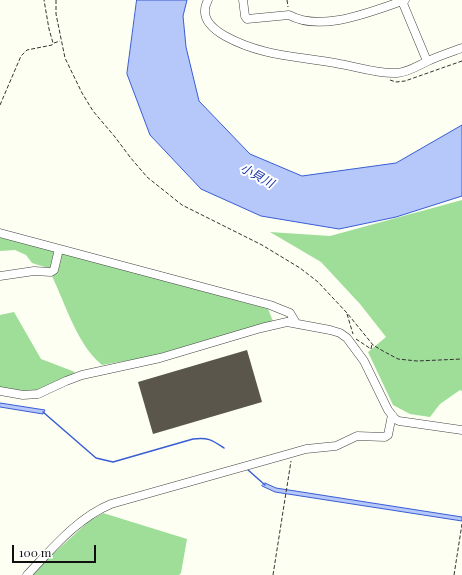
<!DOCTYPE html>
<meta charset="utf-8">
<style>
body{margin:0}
#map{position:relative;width:462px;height:575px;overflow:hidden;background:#fdfff3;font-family:"Playfair Display",serif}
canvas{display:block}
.scale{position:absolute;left:12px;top:545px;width:84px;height:18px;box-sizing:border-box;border:2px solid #101010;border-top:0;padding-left:5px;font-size:12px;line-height:14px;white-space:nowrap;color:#101010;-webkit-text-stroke:3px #fff;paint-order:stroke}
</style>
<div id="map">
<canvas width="462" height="575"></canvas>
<div class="scale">100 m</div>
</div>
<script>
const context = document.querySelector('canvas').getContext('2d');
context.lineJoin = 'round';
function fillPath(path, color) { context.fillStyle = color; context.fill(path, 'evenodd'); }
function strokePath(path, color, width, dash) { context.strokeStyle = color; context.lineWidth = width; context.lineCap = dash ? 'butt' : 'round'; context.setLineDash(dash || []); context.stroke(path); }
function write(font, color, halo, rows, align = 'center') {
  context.font = font + ' "Playfair Display","Noto Sans JP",serif'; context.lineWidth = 4; context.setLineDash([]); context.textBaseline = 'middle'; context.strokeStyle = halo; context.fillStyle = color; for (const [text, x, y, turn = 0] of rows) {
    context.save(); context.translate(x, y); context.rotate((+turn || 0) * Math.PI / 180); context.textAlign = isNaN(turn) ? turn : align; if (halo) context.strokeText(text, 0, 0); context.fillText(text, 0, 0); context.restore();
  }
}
fillPath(new Path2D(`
 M 462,200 L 462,391 L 460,390 L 440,404 L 430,417 L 410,414 L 393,405 L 368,352 L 386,337 L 360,304 L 321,262 L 270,232 L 330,236 Z
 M 0,236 L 268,309 L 273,321 L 148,357 L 102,365 C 75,343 64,298 48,268 L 32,263 L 26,255 L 15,250 L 0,251 Z
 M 14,312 L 41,359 L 75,372 L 70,376 L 34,392 L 0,388 L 0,315 Z
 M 103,513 L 187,539 L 181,573 L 179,575 L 30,575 L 88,522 Z`), '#9ede99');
const water = new Path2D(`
 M 137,0 L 187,0 L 183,16 L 186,47 L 199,101 L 250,154 L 302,176 L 396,163 L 462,125 L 462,196 L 396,217 L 339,229 L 261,216 L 201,189 L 150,135 L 127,74 Z
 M 0,403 L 45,410 L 43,414 L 0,407 Z
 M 265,483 L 276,488 L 462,517 L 462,521 L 275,492 L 262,486 Z`);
fillPath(water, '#b6c7f9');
strokePath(water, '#395dd3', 1);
strokePath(new Path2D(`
 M 43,412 L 96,458 L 113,462 L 193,439 C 208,437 212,440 224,448
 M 247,469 L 265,485`), '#395dd3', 1.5);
fillPath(new Path2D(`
 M 247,350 L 262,402 L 153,434 L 138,382 Z`), '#5a564c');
const minor = new Path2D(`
 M 208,0 C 199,17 211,28 225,36 C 263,57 299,56 340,64 C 358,67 378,74 397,73 C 409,72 417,66 428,61 C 439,56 451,52 462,48
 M 243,0 L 245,16 L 247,19 L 289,15 C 322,33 372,11 405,0
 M 402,1 L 427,61
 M 0,233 L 270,305 L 290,313 L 296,323
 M 0,276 L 34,271 L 51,272 L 54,270 L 59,249
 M 0,391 L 23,395 L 38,394 L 66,381 L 82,375 L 160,358 L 261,328 L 287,322 L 330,330 L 340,333 L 347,338 L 364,361 L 388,410 L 395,419 L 399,421 L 462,430
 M 27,575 C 52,549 77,518 111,504 L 292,453 L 306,449 L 336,446 L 357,436 L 385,437 L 388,435 L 392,415`);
strokePath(minor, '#434343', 9);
strokePath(new Path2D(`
 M 56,0 L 56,14 L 65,58 L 82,93 L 93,111 L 115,137 L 130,157 L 147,177 L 182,205 L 262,245 L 300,268 L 318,282 L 347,313 L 373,345 L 383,351 L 398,359 L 417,361 L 462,359
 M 287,0 L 288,7
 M 54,43 L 60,41
 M 390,80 L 396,82 L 405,81 L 462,61
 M 0,105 L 21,56 L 27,50 L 52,45 L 53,43 L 49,29 L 44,0
 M 347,314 L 353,334
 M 356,339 L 371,349 L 372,344
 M 273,575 L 291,461
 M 454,575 L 462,524`), '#323232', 1, [4, 2]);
strokePath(minor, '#fff', 8);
write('italic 12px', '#122fa9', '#fff', [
 ["小貝川",257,176,29]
]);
</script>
